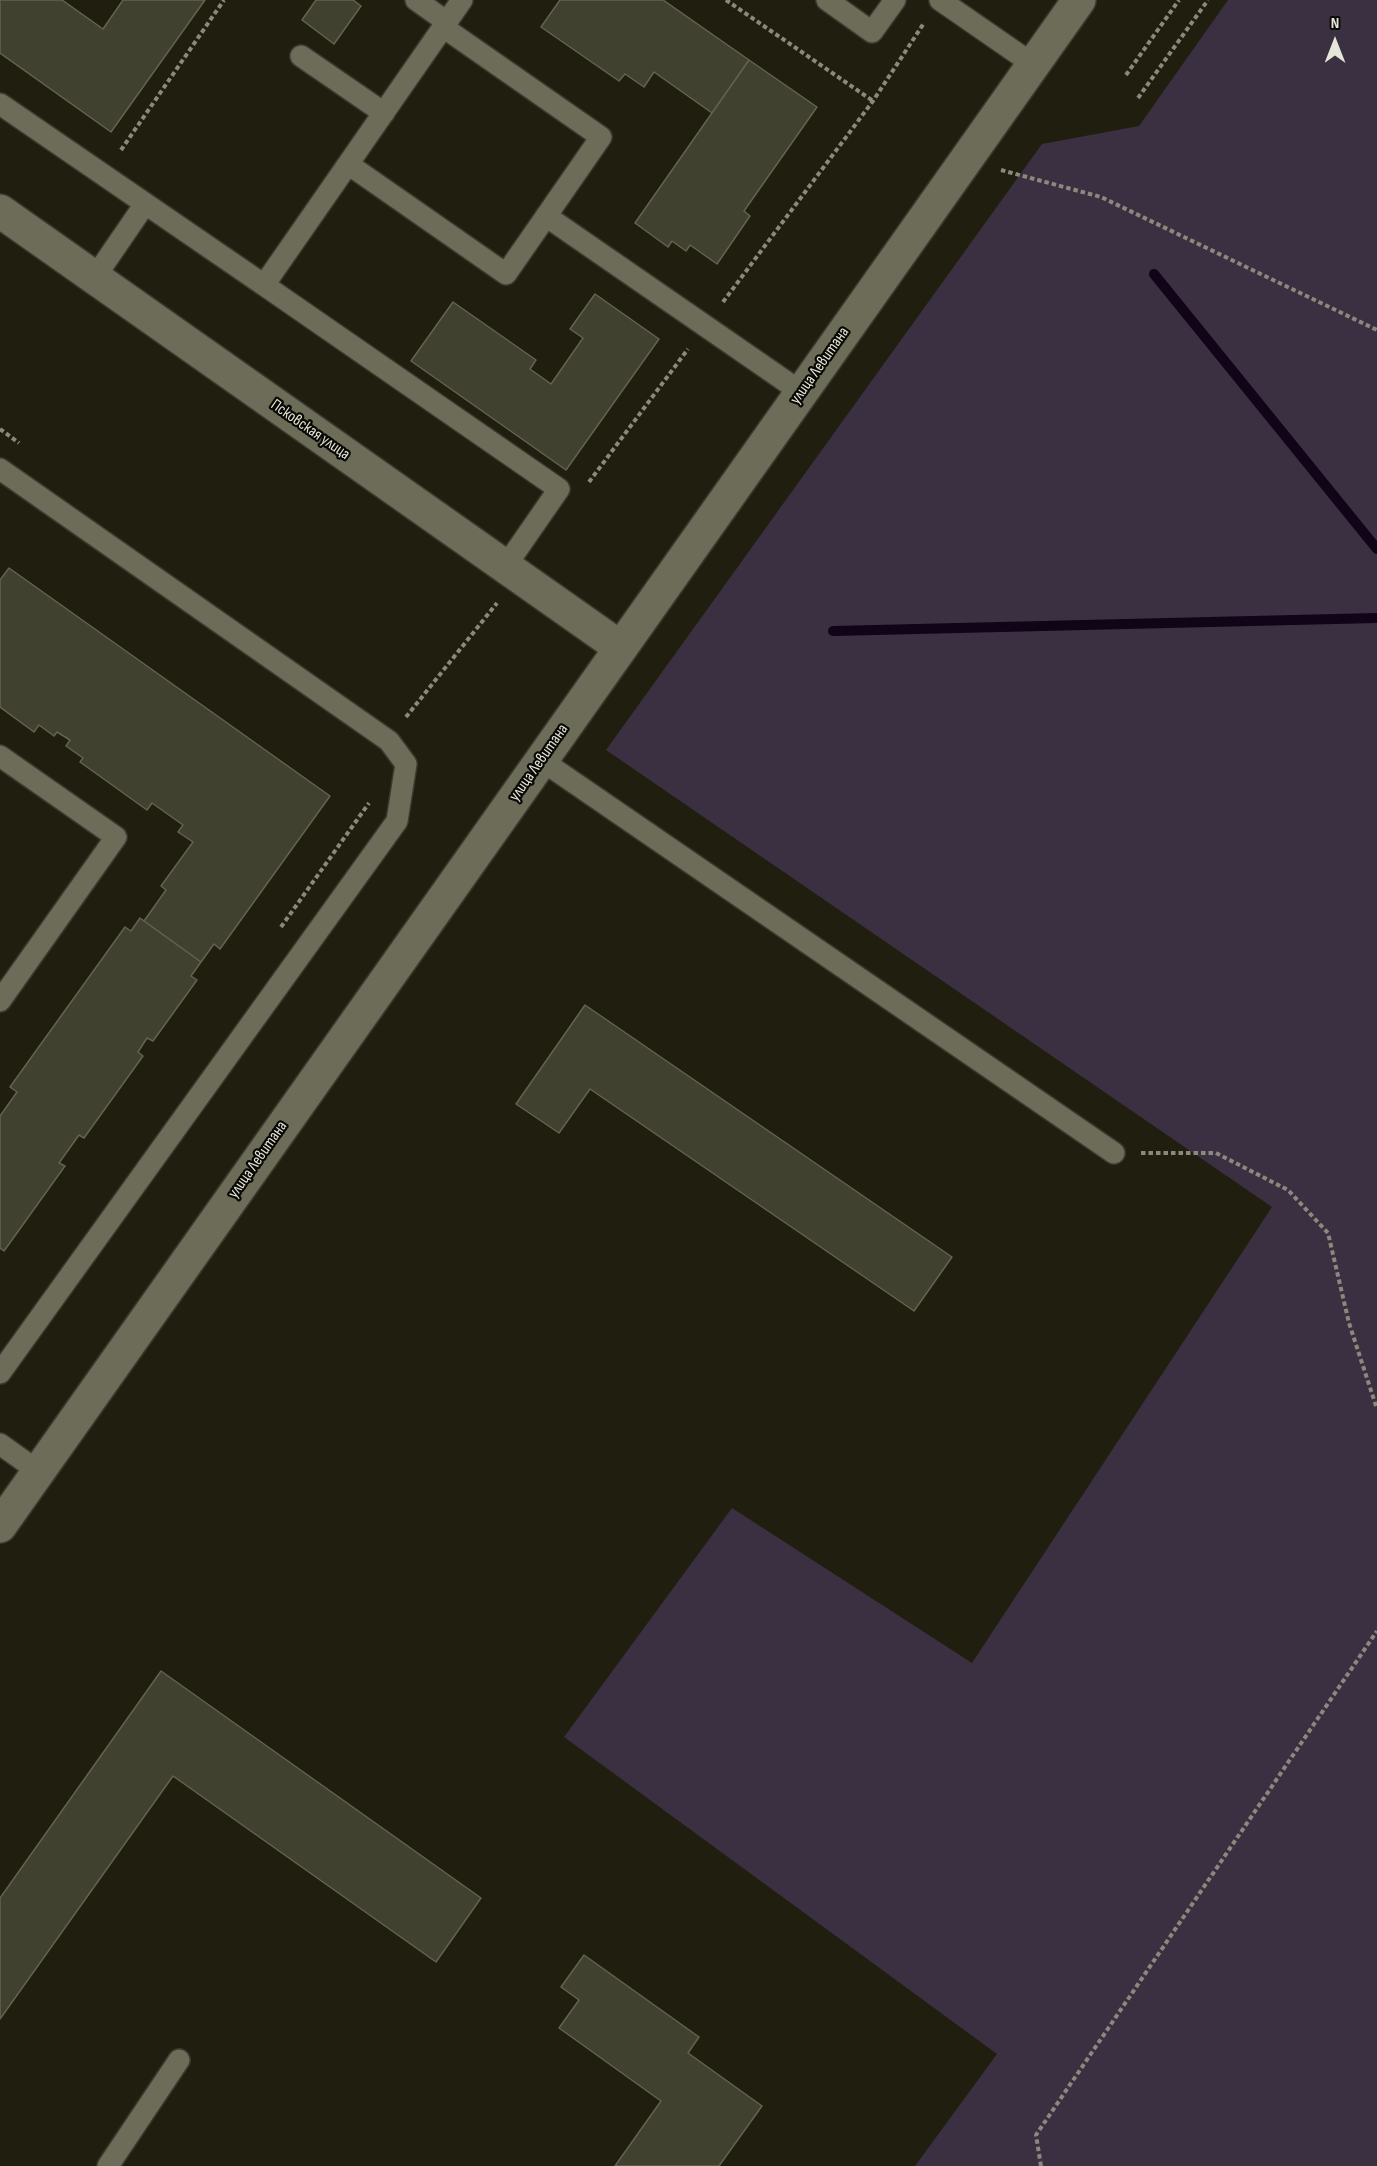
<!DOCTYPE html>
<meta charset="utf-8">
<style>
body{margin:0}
#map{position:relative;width:1377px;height:2166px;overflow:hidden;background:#201f0f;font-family:"Sofia Sans Condensed",sans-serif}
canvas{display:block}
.north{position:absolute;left:1305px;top:12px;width:60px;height:60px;-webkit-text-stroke:4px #090904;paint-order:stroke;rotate:0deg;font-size:16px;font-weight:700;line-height:24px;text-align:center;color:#e5e5da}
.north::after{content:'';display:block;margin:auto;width:21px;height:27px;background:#e5e5da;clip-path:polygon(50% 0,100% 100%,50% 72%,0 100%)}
</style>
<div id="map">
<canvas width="1377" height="2166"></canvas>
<div class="north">N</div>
</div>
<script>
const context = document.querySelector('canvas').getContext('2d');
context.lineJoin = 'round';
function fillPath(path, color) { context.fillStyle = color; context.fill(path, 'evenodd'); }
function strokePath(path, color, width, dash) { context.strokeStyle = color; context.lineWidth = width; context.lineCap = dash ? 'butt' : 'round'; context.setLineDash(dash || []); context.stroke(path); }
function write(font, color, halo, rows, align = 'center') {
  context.font = font + ' "Sofia Sans Condensed",sans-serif'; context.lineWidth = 4.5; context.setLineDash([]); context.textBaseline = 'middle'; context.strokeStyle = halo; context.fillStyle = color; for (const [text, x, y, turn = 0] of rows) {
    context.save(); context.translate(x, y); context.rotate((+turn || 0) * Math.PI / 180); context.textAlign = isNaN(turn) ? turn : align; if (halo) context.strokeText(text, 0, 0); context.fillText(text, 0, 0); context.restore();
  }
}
fillPath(new Path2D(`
 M 1228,0 L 1377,0 L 1377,2166 L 915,2166 L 997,2054 L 564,1737 L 732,1508 L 972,1663 L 1272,1207 L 606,750 L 1042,144 L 1139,126 Z`), '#3b2f42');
strokePath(new Path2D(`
 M 1154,274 L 1377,549
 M 833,631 L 1377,618`), '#110318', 10);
const building = new Path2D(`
 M 0,0 L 62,0 L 103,29 L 123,0 L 205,0 L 111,132 L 0,53 Z
 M 316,0 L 353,0 L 361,6 L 334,44 L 302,20 Z
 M 560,0 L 663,0 L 749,60 L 712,113 L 654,72 L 644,87 L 625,74 L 619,81 L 541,27 Z
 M 749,60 L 817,107 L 744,211 L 750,216 L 717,264 L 690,245 L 686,251 L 672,241 L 668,247 L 635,223 Z
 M 595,294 L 659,339 L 566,470 L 411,361 L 453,302 L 536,360 L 530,369 L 551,384 L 583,338 L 570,329 Z
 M 9,568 L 330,796 L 220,949 L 214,944 L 201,962 L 144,921 L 166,890 L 161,886 L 193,842 L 178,832 L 183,825 L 152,803 L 147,810 L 80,762 L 83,758 L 66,746 L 70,740 L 57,732 L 54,736 L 39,725 L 34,732 L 0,707 L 0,580 Z
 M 140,918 L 201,962 L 191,976 L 197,980 L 153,1041 L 147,1038 L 138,1052 L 143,1056 L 84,1138 L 79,1135 L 59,1163 L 65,1166 L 4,1251 L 0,1248 L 0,1116 L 17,1092 L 10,1087 L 125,927 L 131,931 Z
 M 585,1005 L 952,1257 L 914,1311 L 590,1089 L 559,1133 L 516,1104 Z
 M 161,1671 L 481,1898 L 436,1962 L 173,1776 L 0,2019 L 0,1898 Z
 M 584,1955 L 699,2037 L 688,2053 L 762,2106 L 719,2166 L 615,2166 L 661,2101 L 559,2028 L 579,2000 L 561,1987 Z`);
fillPath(building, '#41412f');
strokePath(building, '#636350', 1.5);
const lane = new Path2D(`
 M 416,0 L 447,22
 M 462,0 L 264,285 L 559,489 L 505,567
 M 827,0 L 872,32 L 895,0
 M 940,0 L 1034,65
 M 301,56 L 384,113
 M 0,104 L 264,285
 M 348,164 L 506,274 L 601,137 L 443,27
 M 546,216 L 801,392
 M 95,277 L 145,204
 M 0,469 L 389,741 L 406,764 L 397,821 L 0,1373
 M 0,756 L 116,837 L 0,1001
 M 541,760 L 1114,1153
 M 0,1444 L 38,1471
 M 108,2166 L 179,2060`);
const street = new Path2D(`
 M 0,211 L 621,648
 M 0,1526 L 1079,0`);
strokePath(lane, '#3a3930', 24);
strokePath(street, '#3a3930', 36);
strokePath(new Path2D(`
 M 726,0 L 873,101
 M 1126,75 L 1179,0
 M 1138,98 L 1208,0
 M 121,150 L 224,0
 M 1001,170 L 1101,197 L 1377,330
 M 723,302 L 873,101 L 924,23
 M 0,429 L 19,443
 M 589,482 L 688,349
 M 406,717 L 497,603
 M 281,927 L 369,803
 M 1141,1153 L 1216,1153 L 1288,1190 L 1328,1233 L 1349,1323 L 1377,1409
 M 1041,2166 L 1036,2135 L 1377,1631`), '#8a897c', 4, [4.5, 3]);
strokePath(lane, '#6c6c59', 21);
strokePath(street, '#6c6c59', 33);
write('16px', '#e5e5da', '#090904', [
 ["улица Левитана",820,366,-55],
 ["Псковская улица",310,430,35],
 ["улица Левитана",539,763,-55],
 ["улица Левитана",258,1160,-55]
]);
</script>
